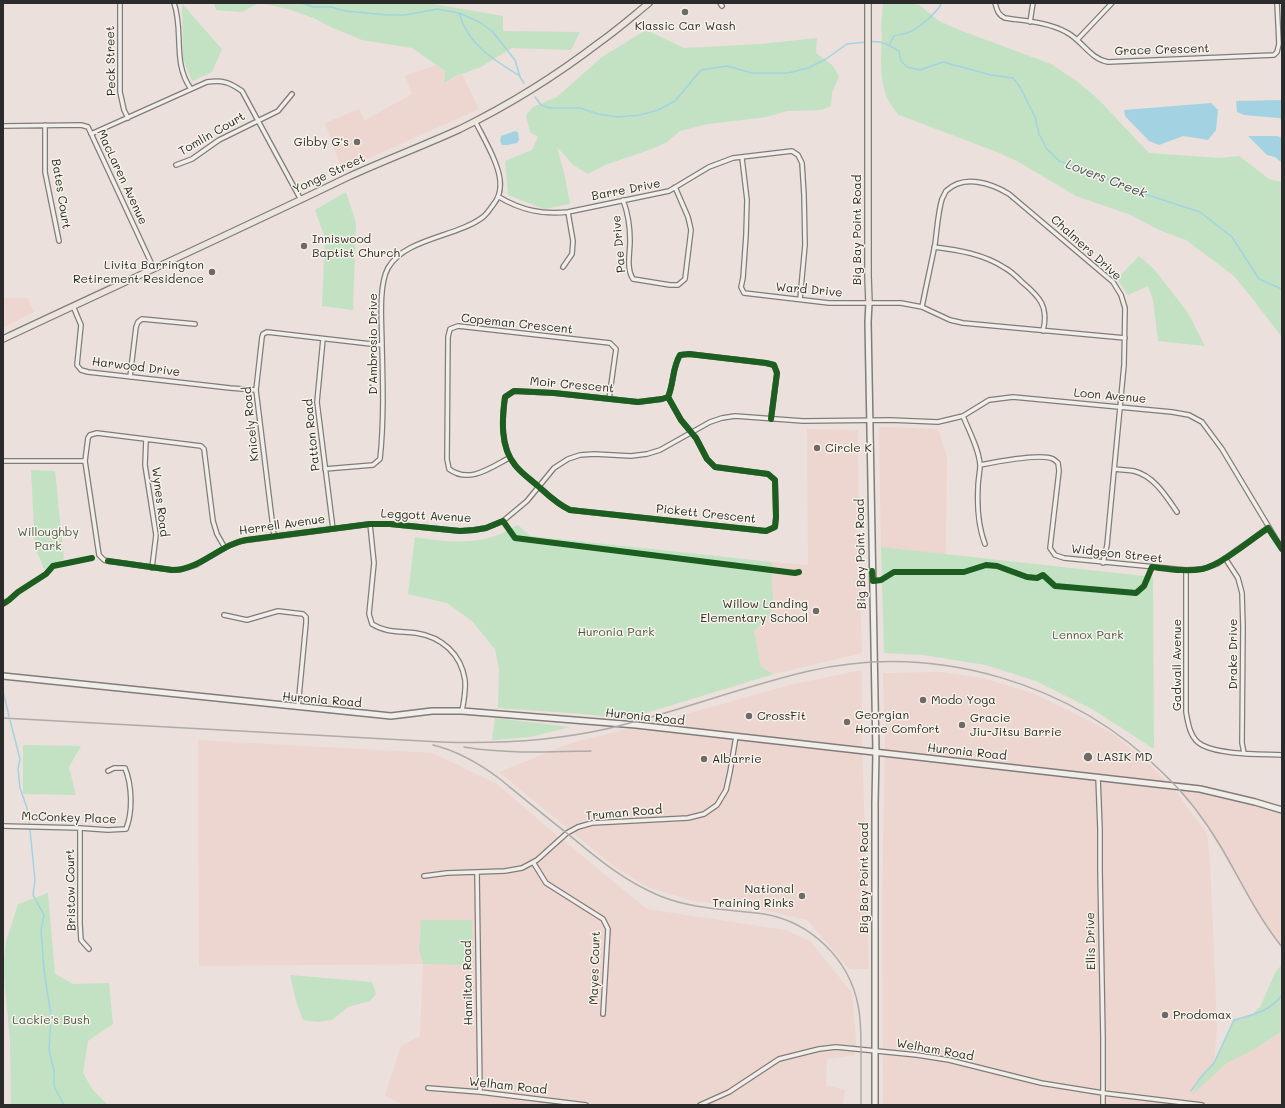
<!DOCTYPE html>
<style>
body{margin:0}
#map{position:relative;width:1285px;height:1108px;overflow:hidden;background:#ebe0db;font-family:Mali,sans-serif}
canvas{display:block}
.frame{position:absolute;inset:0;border:4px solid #2b2b2b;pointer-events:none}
</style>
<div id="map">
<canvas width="1285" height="1108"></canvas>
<div class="frame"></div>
</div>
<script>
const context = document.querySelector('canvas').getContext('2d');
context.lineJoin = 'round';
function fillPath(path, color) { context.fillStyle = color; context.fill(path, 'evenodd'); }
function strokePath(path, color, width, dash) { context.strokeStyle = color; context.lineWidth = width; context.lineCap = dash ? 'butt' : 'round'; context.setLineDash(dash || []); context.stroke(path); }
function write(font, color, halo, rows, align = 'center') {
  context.font = font + ' Mali,sans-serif'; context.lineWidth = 3; context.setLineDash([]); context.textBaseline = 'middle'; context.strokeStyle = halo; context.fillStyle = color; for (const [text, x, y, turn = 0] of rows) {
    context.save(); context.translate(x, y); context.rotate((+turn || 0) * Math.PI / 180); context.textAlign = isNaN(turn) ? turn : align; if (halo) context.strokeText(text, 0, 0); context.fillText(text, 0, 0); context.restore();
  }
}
fillPath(new Path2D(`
 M 436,65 L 445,71 L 444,83 L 462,74 L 479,109 L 342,170 L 325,123 L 359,109 L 364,121 L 412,94 L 405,76 Z
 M 3,298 L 27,298 L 34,312 L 3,328 Z
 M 879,427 L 938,429 L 947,457 L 946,555 L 881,547 Z
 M 807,429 L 858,430 L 859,545 L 862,653 L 774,674 L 761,667 L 754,631 L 769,617 L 773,604 L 772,562 L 808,565 Z
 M 862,670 L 862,742 L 869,969 L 849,969 L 807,920 L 760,909 L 693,901 L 650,888 L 630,877 L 607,861 L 499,772 L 571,743 L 664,720 L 794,684 Z
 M 942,672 L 982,678 L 1035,694 L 1078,715 L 1112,733 L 1150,765 L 1175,790 L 1207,834 L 1210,860 L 1217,1027 L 1214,1063 L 1201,1077 L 1193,1094 L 1227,1063 L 1255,1049 L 1282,1031 L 1282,1105 L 883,1105 L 882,904 L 885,745 L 883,673 Z
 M 198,740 L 433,753 L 497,784 L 547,827 L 647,909 L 785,930 L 810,941 L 852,993 L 856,1040 L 855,1055 L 827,1059 L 826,1085 L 845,1090 L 843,1105 L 404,1105 L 385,1095 L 401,1046 L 420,1036 L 423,964 L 199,966 Z
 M 1176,786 L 1200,789 L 1282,810 L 1282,947 L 1256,910 L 1213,835 L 1204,821 Z`), '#edd6cf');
fillPath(new Path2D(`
 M 214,3 L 259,3 L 242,12 L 216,10 Z
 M 260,3 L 345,3 L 349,4 L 428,3 L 503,16 L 503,31 L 580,32 L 571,50 L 512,48 L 481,67 L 456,76 L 444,83 L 445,71 L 412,48 L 362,40 L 331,27 L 316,19 L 288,9 Z
 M 883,3 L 908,3 L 919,5 L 939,21 L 962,31 L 1051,64 L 1078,82 L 1098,99 L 1149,153 L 1220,158 L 1239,156 L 1269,179 L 1282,182 L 1282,337 L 1251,297 L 1234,276 L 1186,240 L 1159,230 L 1131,215 L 1076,196 L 1017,161 L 997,152 L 899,115 C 877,93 881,62 882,33 L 881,29 Z
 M 182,4 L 222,49 L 212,72 L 192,81 L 183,59 Z
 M 646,30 L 684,48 L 760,44 L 817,38 L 816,53 L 832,65 L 839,76 L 832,93 L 831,106 L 822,110 L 787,111 L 767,117 L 708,124 L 680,131 L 667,142 L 652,149 L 605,165 L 588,174 L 573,165 L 557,147 L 565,177 L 570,204 L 544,209 L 508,195 L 505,161 L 532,150 L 538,137 L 530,132 L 526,115 L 533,107 L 557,97 L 602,57 Z
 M 346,192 L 356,223 L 353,310 L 322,306 L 325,238 L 315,210 Z
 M 1139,256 L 1154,269 L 1188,313 L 1205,346 L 1158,341 L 1153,300 L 1148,286 L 1128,295 L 1117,279 Z
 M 31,470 L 55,471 L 64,559 L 44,569 L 35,547 Z
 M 518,525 L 530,536 L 772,562 L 773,604 L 769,617 L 754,631 L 761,667 L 774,674 L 626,719 L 584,714 L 498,708 L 499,669 L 495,649 L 472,621 L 447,603 L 408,594 L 415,537 C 440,541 467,545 492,537 C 501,535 510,529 518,525 Z
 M 881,547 L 1153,577 L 1154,749 L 1094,710 L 1036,681 L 986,665 L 923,655 L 884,653 Z
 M 495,718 L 570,727 L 530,737 L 492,740 Z
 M 23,745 L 81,746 L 69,767 L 76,795 L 23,794 Z
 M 48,893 L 55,974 L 73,984 L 109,983 L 113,1024 L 88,1041 L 83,1073 L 92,1089 L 108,1105 L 11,1105 L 10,1040 L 3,967 L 6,942 L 18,904 Z
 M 420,920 L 472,920 L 473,965 L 423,964 L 419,949 L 421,929 Z
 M 1282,964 L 1282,1031 L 1255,1049 L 1227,1063 L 1192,1095 L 1201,1077 L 1214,1063 L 1234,1020 L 1251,1015 L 1260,1007 L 1275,973 Z
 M 290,975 L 372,982 L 376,994 L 370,1001 L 348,1007 L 332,1020 L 317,1022 L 303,1020 L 296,1001 Z`), '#c2e2c3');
fillPath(new Path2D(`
 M 1282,100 L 1282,120 L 1279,118 L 1244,115 L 1237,112 L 1236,101 Z
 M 1211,103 L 1218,110 L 1216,130 L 1208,140 L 1183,136 L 1159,145 L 1149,141 L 1125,116 L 1124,110 Z
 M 515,131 L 518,132 L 519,140 L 517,143 L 507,145 L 502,145 L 500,141 L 501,136 Z
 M 1248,136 L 1277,136 L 1282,138 L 1282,163 L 1275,157 L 1267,155 Z`), '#a3d3e2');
strokePath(new Path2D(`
 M 301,3 L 314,7 L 331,7 L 346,11 L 388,15 L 405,15 L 437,9 L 459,13 L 479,22 L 492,31 L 515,60 L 520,77 L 524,83
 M 459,13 C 468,45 494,60 520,76
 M 869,42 C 880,40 890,45 899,51 L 901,61 L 907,67 L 920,70 L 943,62 L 991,75 L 1013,78 L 1020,87 L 1035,117 L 1039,134 L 1047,149 L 1059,161 L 1105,177 L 1117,185 L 1200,212 L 1232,237 L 1259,279 L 1282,289
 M 889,45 L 894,36 C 898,35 903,34 907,33 C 920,28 935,14 942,3
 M 535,97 L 541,105 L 550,108 L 580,108 L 598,114 L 618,117 L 640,115 L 658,110 L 675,101 L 701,70 L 727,66 L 752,73 L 788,73 L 808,68 L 826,59 L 847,44 L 866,42
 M 3,692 L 9,716
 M 10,720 L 20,759 L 18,769 L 20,788 L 27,808 L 29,823
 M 30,830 L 35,880 L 33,895 L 44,915 L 41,930 L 44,970 L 51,1016 L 49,1049 L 54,1071 L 54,1086 L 64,1105
 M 1191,1091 L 1201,1077 L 1214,1063 L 1234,1020 C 1252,1015 1271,1011 1282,995`), '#a3d3e2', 1.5);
const street = new Path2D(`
 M 120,3 L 120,92 L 124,110 L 128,118
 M 174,3 C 184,31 172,63 191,89
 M 720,3 L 722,6
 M 995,3 C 997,10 998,15 1005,18 C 1025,21 1048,22 1066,32 C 1082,40 1090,59 1108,62 L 1274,55 L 1277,52 L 1279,44 L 1277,3
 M 1030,22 L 1033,3
 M 1077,40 L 1112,3
 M 45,125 L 45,172 L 59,241
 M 3,126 L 81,125 L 88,127 L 154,269
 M 91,134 L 207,82 C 223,80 229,82 242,91 L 301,200
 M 742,158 L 747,200 L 746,235 L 743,278 L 741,287 L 744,293 L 829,303 L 901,303 L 922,307 L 950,320 L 963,323 L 1125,338
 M 176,165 L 192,159 L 219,140 L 278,111 L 292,94
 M 499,197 C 521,210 542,215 568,212 L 669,191 L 709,167 L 733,158 L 792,151 L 798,155 L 802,163 L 804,195 L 805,245 L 800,299
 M 623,200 C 628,213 630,228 630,241 C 630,254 626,268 633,279 L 670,285 L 678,285 L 685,279 L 691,230 L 688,217 L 675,187
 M 934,247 C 958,250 984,254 1005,268 C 1011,271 1017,277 1022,282 C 1040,297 1049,307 1043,331
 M 563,267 L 572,254 L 573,241 L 568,212
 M 73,306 L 81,325 L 77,365 L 81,370 L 88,372 L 230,388 L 256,390
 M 922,307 C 926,286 931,265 935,244 C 937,230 938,212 942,199 C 943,197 945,193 946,191 C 964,174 991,183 1009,194 L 1113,282 L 1121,295 L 1125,308 L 1124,365 L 1107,545 L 1103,563
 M 323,339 L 317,402 L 333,529
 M 130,377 L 136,327 L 138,322 L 142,319 L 195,324
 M 668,397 L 662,399 L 638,402 L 554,393 L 514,391 L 505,397 C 502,419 500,447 515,465 C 521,473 530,479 538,486 C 548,495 557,504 570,510 L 766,531 L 775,527 L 776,517 L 775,480 L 768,474 L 715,467 L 707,459 L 696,438 L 681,420 L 668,397 C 674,383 672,368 680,355 L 689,354 L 766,363 L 774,365 L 777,373 L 771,419
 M 963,416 C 969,431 979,449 980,465 C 980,472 978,480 978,487 C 977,506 978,526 985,544
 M 146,439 L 145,465 L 156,535 L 152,568
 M 509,458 C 490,468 469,484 449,469 L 447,459 L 448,337 L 450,329 L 458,326 L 610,343 L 616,349 L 609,399
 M 3,461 L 85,461
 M 980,465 C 995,462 1041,453 1053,459 C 1055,460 1057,462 1058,463 L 1059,471 L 1050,548 L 1055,555 L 1064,558 L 1186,570 L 1203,569 L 1217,564 L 1268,528
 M 325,469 L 373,465 L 380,459 C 384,422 383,384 382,346 C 382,326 378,286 388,268 C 405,238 457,237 483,217 C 487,214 490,209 493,205 C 499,198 501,189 500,180 C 498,162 483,137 475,121
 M 1115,469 C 1122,470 1128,470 1134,471 C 1154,476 1166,496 1177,512
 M 370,524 L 374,563 L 369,614 L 372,624 C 386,633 400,631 416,633 C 442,637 461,654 465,680 C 466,691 464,701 462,711
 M 274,536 L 256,390 L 262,337 L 263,334 L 267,332 L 371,344 L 382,345
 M 225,548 L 217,534 L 213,521 L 204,449 L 201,446 L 97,433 L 90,435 L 88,438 L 85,461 L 99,555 L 104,560 L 108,561 L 172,570 L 180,570 L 196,565 L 230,545 L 241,541 L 370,524 L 390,524 L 460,531 L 474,530 L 486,528 L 503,521 L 527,501 L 554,468 L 568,459 L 580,455 L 594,454 L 631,456 L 647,454 L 660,450 L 710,422 L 722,418 L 735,416 L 803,421 L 890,420 L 938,422 L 963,416 L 989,400 L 1013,397 L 1172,412 L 1189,415 L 1202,422 L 1222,449 L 1282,549
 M 1225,558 L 1238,578 L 1242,593 L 1243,627 L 1242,743 L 1244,753
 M 1186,570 L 1186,712 C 1188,723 1190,739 1202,745 C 1221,755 1260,754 1282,755
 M 224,615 L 247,620 L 278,611 L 303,614 L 306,617 L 306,623 L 298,707
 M 1098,777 L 1100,829 L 1100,871 L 1103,1038 L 1103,1105
 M 3,826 L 80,828 L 108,830 L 126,829 C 133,812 132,785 125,768 L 114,768 L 108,771
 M 80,828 L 80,924 L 81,940 L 89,949
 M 533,862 L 546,883 L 603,919 L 608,929 L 603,1014
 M 477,873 L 480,1092
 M 424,876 L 447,873 L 505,871 L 522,868 L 537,860 L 567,833 L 578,827 L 592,823 L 688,818 L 704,814 L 717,805 L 726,790 L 730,772 L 736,736
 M 428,1088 L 480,1092 L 586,1105
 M 700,1105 L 729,1092 L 779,1059 L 819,1049 L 836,1047 L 917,1055 L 949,1060 L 1041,1083 L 1103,1093 L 1202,1105`);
const secondary = new Path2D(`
 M 869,303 L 868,322 L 876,752 L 875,803 L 875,1105
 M 3,676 L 391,716 L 432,711 L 462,711 L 636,725 L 1200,789 L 1255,802 L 1282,810`);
const primary = new Path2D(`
 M 868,3 L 868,276 L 869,303
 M 3,339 C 118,285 234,232 348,177 C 385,160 423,146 460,129 C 509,105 557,75 600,42 C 617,30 633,16 649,3`);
strokePath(street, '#817c7a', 6);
strokePath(secondary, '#817c7a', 8);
strokePath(primary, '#817c7a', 8);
strokePath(street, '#f1eeea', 3.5);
strokePath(secondary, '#f1eeea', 5);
strokePath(primary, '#ece5de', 5.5);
strokePath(new Path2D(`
 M 3,718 L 441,742 C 497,744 552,741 606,729 C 675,713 740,687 809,671 C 935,642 1072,682 1164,774 C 1186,795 1205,820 1221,847 C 1241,881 1257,916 1282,947
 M 433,745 C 458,751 480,764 500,779 C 522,797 545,816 568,834 C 598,859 624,881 660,896 C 695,910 729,909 764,914 C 811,922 849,959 858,1005 C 861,1019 861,1033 861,1047 C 861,1067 861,1086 861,1105
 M 464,747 C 506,754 549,752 591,751`), '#adaaa8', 1.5);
strokePath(new Path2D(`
 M 668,397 L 662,399 L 638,402 L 554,393 L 514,391 L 505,397 C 502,419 500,447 515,465 C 521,473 530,479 538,486 C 548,495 557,504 570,510 L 766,531 L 775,527 L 776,517 L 775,480 L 768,474 L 715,467 L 707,459 L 696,438 L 681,420 L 668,397 C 674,383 672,368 680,355 L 689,354 L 766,363 L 774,365 L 777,373 L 771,419
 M 108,561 L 172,570 C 200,570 219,545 246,540 L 370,524 L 390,524 L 460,531 L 474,530 L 486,528 L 503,521 L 515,538 L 795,573 L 799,572
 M 872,571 L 873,581 L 881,580 L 894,572 L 964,572 L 986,565 L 997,566 L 1027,577 L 1037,578 L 1043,575 L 1055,586 L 1136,593 L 1144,586 L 1152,567 C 1169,569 1186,572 1202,569 C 1221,565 1252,539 1268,528 L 1282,549
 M 3,604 L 9,600 L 18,592 L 46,574 L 53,566 L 92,558`), '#1b5e20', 6);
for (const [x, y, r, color] of [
 [685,12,4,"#6e6a69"],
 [357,142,4,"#6e6a69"],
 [304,246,4,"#6e6a69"],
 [212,272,4,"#6e6a69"],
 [817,448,4,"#6e6a69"],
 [816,611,4,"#6e6a69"],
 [923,700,4,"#6e6a69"],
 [749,716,4,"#6e6a69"],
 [847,722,4,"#6e6a69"],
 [962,725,4,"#6e6a69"],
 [1088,757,5,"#6e6a69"],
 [704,759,4,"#6e6a69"],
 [802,896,4,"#6e6a69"],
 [1165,1015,4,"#6e6a69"]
]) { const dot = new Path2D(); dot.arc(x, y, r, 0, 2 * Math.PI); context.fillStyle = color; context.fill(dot); strokePath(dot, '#f7f3e8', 1.5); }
write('12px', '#2b2b2b', '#f7f3e8', [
 ["Klassic Car Wash",685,26,"center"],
 ["Gibby G's",349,142,"right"],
 ["Inniswood",312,239],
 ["Baptist Church",312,253],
 ["Livita Barrington",204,265,"right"],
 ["Retirement Residence",204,279,"right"],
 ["Circle K",825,448],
 ["Willow Landing",808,604,"right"],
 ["Elementary School",808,618,"right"],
 ["Modo Yoga",931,700],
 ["Georgian",855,715],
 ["Home Comfort",855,729],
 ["CrossFit",757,716],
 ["Gracie",970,718],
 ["Jiu-Jitsu Barrie",970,732],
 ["LASIK MD",1097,757],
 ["Albarrie",712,759],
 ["National",794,889,"right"],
 ["Training Rinks",794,903,"right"],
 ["Prodomax",1173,1015]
], 'left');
write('12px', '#2b2b2b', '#f7f3e8', [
 ["Grace Crescent",1162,50,-2],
 ["Peck Street",111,61,-91],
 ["Tomlin Court",212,134,-30],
 ["Yonge Street",329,174,-25],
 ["MacLaren Avenue",122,177,65],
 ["Barre Drive",626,190,-11],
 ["Bates Court",61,194,81],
 ["Big Bay Point Road",857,230,-90],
 ["Pae Drive",619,244,-95],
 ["Chalmers Drive",1086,248,42],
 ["Ward Drive",809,290,5],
 ["Copeman Crescent",517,324,6],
 ["D'Ambrosio Drive",373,344,-90],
 ["Harwood Drive",136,367,7],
 ["Moir Crescent",572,385,5],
 ["Loon Avenue",1110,396,5],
 ["Knicely Road",251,424,-96],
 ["Patton Road",312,435,-96],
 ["Wynes Road",160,502,83],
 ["Pickett Crescent",706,514,6],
 ["Leggott Avenue",426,516,3],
 ["Herrell Avenue",282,525,-8],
 ["Big Bay Point Road",861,554,-91],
 ["Widgeon Street",1117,554,6],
 ["Drake Drive",1233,654,-90],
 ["Gadwall Avenue",1177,665,-90],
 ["Huronia Road",322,700,5],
 ["Huronia Road",645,717,6],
 ["Huronia Road",967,752,6],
 ["Truman Road",624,813,-5],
 ["McConkey Place",69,818,2],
 ["Big Bay Point Road",864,878,-90],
 ["Bristow Court",71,890,-91],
 ["Ellis Drive",1091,941,-91],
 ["Mayes Court",595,968,-88],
 ["Hamilton Road",468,983,-91],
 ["Welham Road",935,1050,10],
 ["Welham Road",508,1086,6]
]);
write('12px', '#48594c', '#f7f3e8', [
 ["Willoughby",48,532],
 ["Park",48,546],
 ["Huronia Park",616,632],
 ["Lennox Park",1088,635],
 ["Lackie's Bush",51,1020]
]);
write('italic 13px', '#41545a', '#f7f3e8', [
 ["Lovers Creek",1106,179,21]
]);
</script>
